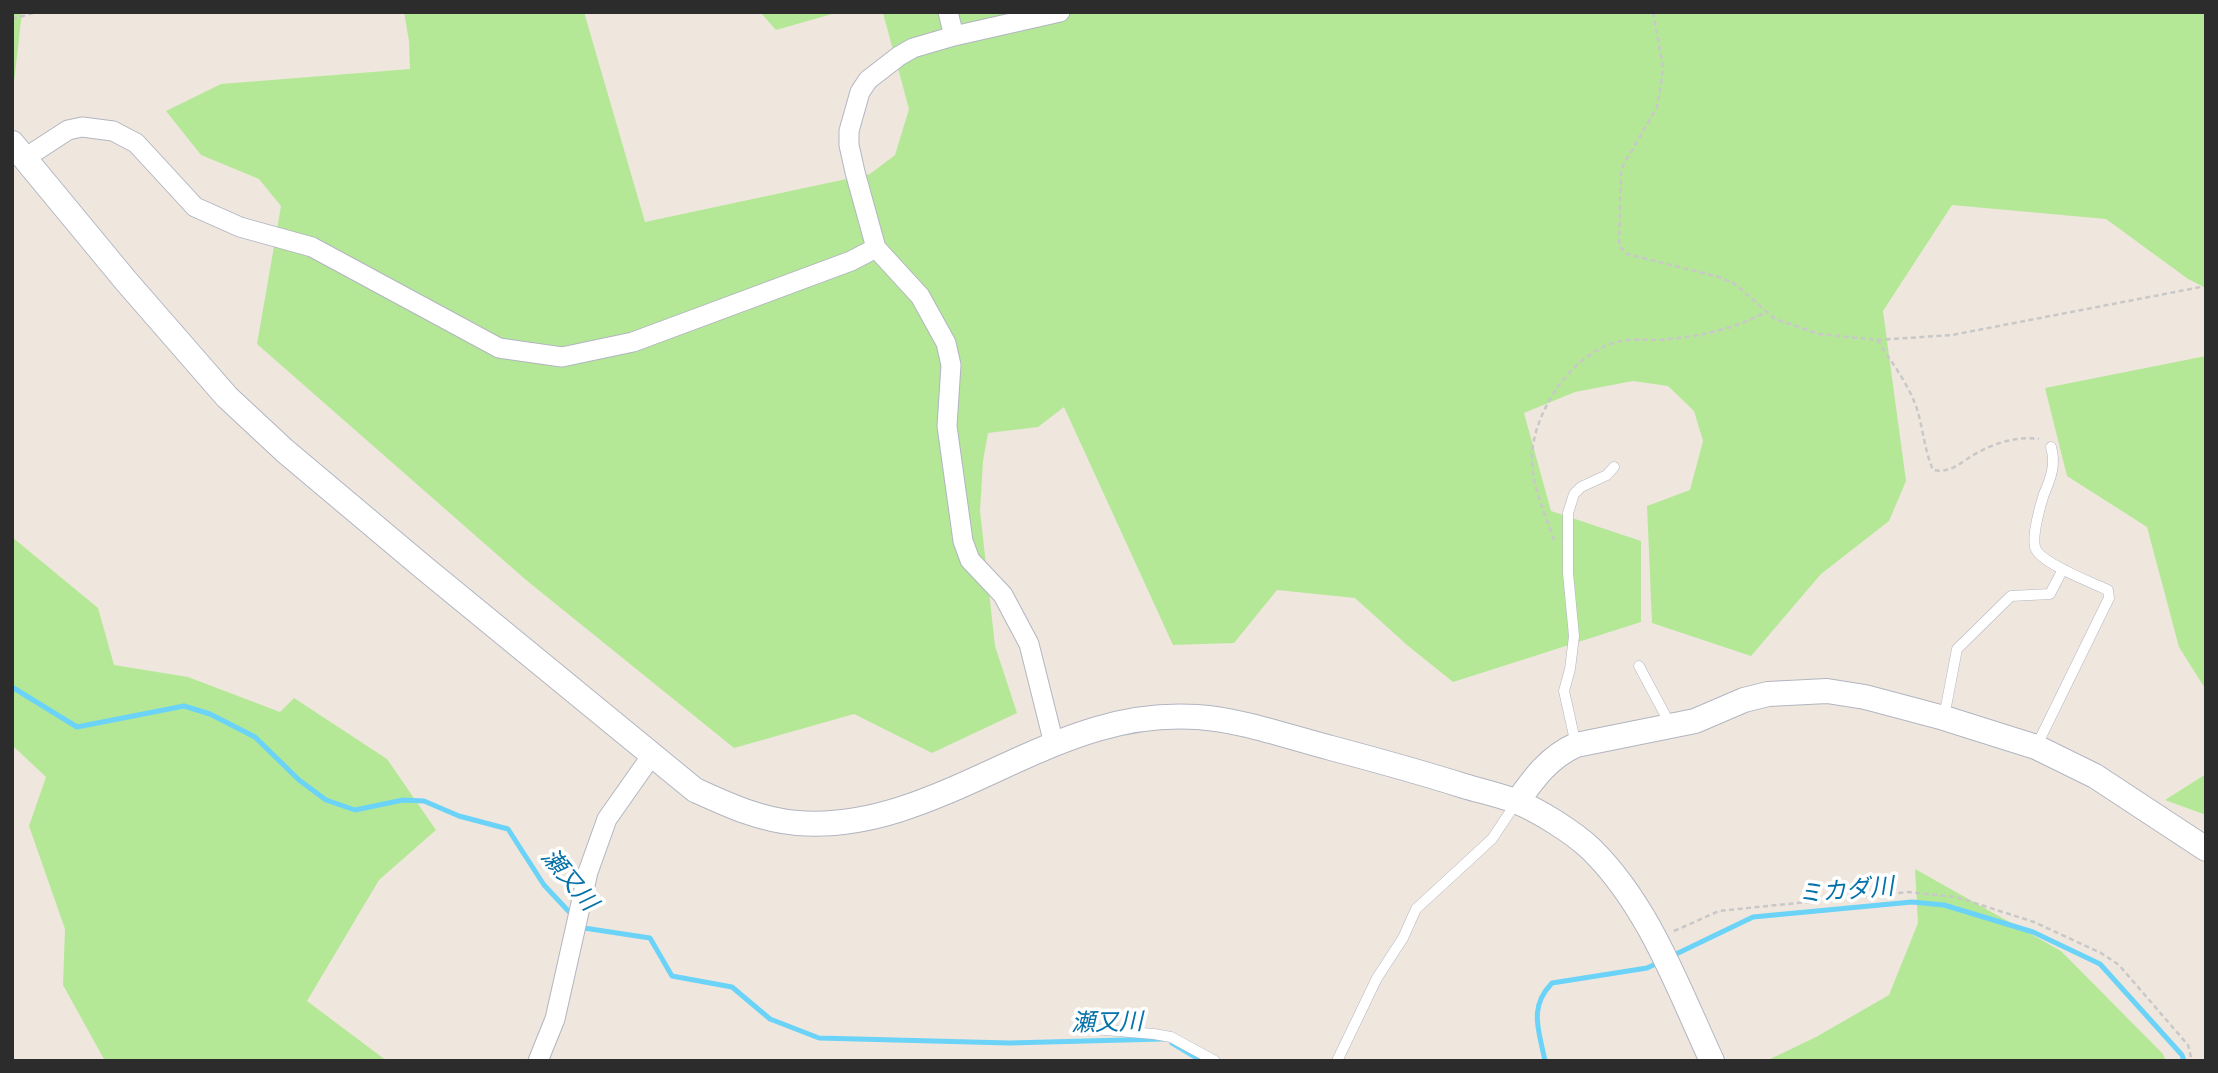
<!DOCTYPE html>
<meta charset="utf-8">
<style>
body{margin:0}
#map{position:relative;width:2218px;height:1073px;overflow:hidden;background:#efe7de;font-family:"Work Sans",sans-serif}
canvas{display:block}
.frame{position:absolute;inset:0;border:14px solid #2c2c2c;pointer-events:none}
</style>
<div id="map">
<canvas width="2218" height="1073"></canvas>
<div class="frame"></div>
</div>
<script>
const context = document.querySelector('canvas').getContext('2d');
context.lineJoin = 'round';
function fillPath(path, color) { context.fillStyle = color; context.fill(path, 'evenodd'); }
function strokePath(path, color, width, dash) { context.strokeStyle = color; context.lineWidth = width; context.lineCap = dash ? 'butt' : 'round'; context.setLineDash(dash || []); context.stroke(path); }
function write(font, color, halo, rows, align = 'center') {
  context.font = font + ' "Work Sans","Noto Sans JP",sans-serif'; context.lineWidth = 7; context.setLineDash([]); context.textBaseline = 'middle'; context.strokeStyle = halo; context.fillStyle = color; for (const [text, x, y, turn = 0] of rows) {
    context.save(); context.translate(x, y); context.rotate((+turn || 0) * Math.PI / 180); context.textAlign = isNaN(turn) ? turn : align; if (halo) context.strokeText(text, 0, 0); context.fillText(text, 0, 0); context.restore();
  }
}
fillPath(new Path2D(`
 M 12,12 L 22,12 L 12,100 Z
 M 404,12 L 584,12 L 645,222 L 870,174 L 895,155 L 909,109 L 883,13 L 881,12 L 2206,12 L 2206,288 L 2188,279 L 2106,219 L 1952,205 L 1883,311 L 1906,481 L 1889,521 L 1821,574 L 1751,656 L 1652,623 L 1647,506 L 1690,490 L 1703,441 L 1694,411 L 1668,386 L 1633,381 L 1575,392 L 1524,413 L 1551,511 L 1641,541 L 1641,622 L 1453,682 L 1407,645 L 1355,598 L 1277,590 L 1234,643 L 1173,645 L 1064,407 L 1038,427 L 988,433 L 983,461 L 980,511 L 995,646 L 1017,713 L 932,753 L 854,714 L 734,748 L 526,580 L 257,344 L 281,206 L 259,179 L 201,155 L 166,111 L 221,84 L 410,69 L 409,41 Z
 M 760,12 L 839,12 L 776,30 Z
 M 2206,356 L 2206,690 L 2179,647 L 2147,527 L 2067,476 L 2045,388 Z
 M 12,537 L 98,608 L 114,665 L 188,677 L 280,712 L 294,698 L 387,759 L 436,830 L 379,880 L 307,1001 L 387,1061 L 105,1061 L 63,985 L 65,929 L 29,826 L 46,777 L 12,745 Z
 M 2206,774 L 2206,815 L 2165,800 Z
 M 1915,869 L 2061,951 L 2163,1054 L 2166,1061 L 1766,1061 L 1816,1037 L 1889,995 L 1918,923 Z`), '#b4e897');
strokePath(new Path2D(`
 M 12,687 L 77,727 L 184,706 L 210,714 L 255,737 L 299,780 L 326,800 L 355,810 L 403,800 L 424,801 L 459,816 L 508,829 L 544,885 L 573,916
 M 580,923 L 584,928 L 650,938 L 672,976 L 732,987 L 770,1019 L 819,1038 L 1009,1043 L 1163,1039
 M 1672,956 L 1753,917 L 1912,902 L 1944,905 L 2033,932 L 2100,964 L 2182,1055 L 2184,1061
 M 1172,1043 L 1202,1061
 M 1545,1061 C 1539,1030 1528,1008 1552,983 L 1647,968 L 1660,962`), '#6bd3f7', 5);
const service = new Path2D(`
 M 1639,666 L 1670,724
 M 1944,717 L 1957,649 L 2011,596 L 2050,594 L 2063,569
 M 1576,745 L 1564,691 L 1570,669 L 1574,636 L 1568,573 L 1568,513 L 1574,494 L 1581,487 L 1607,475 L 1614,467
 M 2036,747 L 2109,598 L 2108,590 C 2093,583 2039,563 2035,547 C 2032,535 2040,506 2044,494 C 2051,478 2056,464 2051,447
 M 1093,1029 L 1154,1034 L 1171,1037 L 1215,1061
 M 1337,1061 L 1377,978 L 1403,938 L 1416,909 L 1492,839 L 1516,803`);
const minor = new Path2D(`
 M 948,12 L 954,36
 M 25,158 L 68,130 L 82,127 L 113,131 L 136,143 L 195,207 L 240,227 L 312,247 L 499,348 L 562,357 L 633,342 L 851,261 L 876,248
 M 1054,744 L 1029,644 L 1003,595 L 970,560 L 963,541 L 947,426 L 951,365 L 946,343 L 920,296 L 876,248 L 855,172 L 849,145 L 849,131 L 860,92 L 868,80 L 899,56 L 913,48 L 954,36 L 1060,12
 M 538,1061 L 555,1019 L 588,872 L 607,819 L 652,755`);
const tertiary = new Path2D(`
 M 12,143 L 126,281 L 227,397 L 285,451 L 423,567 L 695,790 C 728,805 760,820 797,823 C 905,832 998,758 1097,729 C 1130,719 1163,715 1197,717 C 1242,720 1288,737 1331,748 C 1376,760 1420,772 1464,786 C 1481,791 1499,795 1515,801 C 1538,810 1573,832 1591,849 C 1649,906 1678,988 1712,1061
 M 1517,802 C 1534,778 1549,757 1576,745 L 1695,721 L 1744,700 L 1768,694 L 1827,691 L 1865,697 L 1944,718 L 2036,747 L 2095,776 L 2206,849`);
strokePath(service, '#b2b5c1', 11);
strokePath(minor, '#b2b5c1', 21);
strokePath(tertiary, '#b2b5c1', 26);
strokePath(new Path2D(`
 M 1653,12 L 1663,67 L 1661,84 L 1657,107 L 1621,169 L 1619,246 L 1627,254 L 1719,277 L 1735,284 L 1775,319 L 1819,334 L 1877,340 C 1891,361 1907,382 1916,406 C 1923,427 1924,449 1933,470 C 1953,474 1962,460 1979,452 C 1997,442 2019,436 2039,439
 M 12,19 L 37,12
 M 1877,340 L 1952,335 L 2206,286
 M 1554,540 C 1546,515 1533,489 1532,462 C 1530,415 1573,350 1621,341 C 1636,338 1653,341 1669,339 C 1703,336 1736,328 1766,312
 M 1674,931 L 1719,911 L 1757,907 L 1908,892 L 1956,897 L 2034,922 L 2101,953 L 2119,965 L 2188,1045 L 2192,1061`), '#c8c8c8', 2.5, [5, 3.5]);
strokePath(service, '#fff', 10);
strokePath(minor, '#fff', 19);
strokePath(tertiary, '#fff', 24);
write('italic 24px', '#0572a8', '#fff', [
 ["瀬又川",569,880,50],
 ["ミカダ川",1846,891,-5],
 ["瀬又川",1107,1023,-1]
]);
</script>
